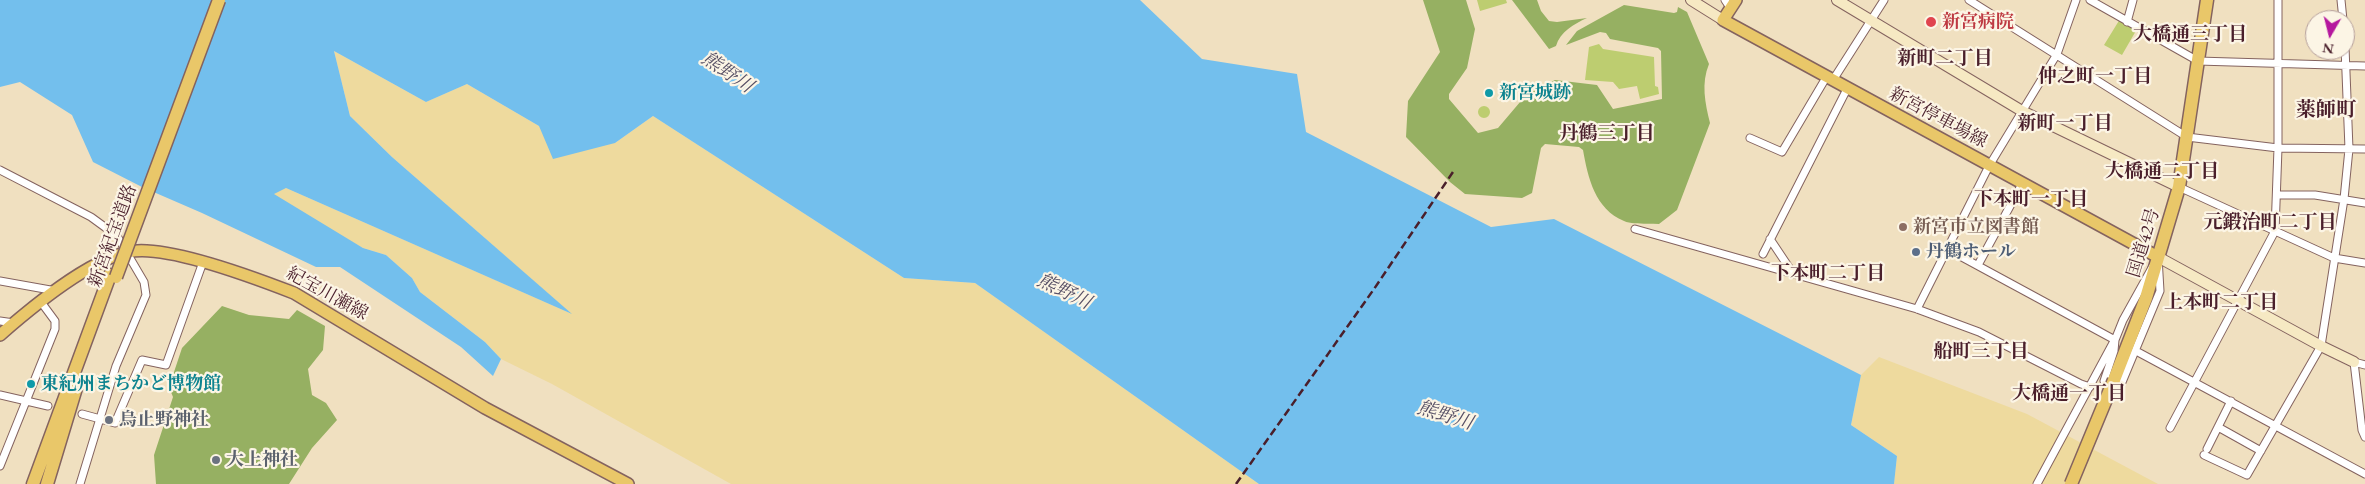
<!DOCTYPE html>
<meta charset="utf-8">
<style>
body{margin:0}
#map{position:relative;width:2365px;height:484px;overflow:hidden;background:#f0e0c0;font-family:"EB Garamond",serif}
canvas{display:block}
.north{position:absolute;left:2305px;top:10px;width:50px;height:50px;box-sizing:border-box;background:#fcf5e5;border:1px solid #b59f9b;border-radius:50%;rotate:188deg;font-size:14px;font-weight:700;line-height:20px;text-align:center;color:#4a1f2b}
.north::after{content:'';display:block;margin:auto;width:18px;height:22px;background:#b5179e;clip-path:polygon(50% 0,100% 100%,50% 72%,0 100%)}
</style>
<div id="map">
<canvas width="2365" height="484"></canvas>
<div class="north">N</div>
</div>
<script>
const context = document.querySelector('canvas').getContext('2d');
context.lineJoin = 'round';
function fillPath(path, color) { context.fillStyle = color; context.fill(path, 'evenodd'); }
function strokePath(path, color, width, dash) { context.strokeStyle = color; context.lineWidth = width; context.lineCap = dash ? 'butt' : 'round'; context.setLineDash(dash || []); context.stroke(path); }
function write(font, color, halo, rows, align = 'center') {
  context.font = font + ' "EB Garamond","Noto Serif JP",serif'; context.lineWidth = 4.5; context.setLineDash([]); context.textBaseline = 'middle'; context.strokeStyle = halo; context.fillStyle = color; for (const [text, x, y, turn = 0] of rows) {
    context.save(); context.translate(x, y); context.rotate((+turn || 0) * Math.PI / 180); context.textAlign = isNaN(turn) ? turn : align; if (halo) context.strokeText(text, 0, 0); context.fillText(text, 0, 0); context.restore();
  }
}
fillPath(new Path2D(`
 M 1477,0 L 1506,0 L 1507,3 L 1480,11 Z
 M 2120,19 L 2137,29 L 2122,55 L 2104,45 Z
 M 1599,44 L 1603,49 L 1654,57 L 1655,86 L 1658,87 L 1659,94 L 1640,99 L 1637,86 L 1619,89 L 1613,82 L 1585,80 L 1589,47 Z
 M1478 112a6 6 0 1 1 12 0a6 6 0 1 1-12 0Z`), '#bdcd70');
fillPath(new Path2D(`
 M 1423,0 L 1466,0 L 1475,29 L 1467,68 L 1449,94 L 1449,99 L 1478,133 L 1498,128 L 1526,95 L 1555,80 L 1597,85 L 1613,109 L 1662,99 L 1661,51 L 1658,48 L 1610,39 L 1606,33 L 1600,32 L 1566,45 L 1577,31 L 1624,5 L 1674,13 L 1677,12 L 1678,7 L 1687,12 L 1709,64 C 1701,83 1705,103 1710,123 L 1677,210 L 1659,224 C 1648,223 1633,225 1624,221 C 1595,209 1588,178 1583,150 L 1579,147 L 1545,144 L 1541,148 L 1532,193 L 1522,198 L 1465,194 L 1450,182 L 1406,137 L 1408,101 L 1440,52 Z
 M 1512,0 L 1537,0 L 1541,11 L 1549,21 L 1557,22 L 1587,18 C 1574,24 1560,32 1556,46 L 1549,49 Z
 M 222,306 L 249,315 L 289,319 L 297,310 L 325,326 L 323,350 L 308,369 L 312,395 L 326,403 L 337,420 L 312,448 L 289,484 L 156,484 L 154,455 L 173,397 L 169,387 L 182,348 Z`), '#96b062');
fillPath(new Path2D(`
 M 334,51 L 426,102 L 467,84 L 539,126 L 615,143 L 653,116 L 904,278 L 975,283 L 1259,484 L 731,484 L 552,384 L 501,359 L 485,342 L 420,292 L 412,278 L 386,255 L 363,248 L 265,194 L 286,188 L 570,313 L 392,157 L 350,116 Z
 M 1879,357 L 2027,414 L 2158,484 L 1894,484 L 1897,456 L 1851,425 L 1861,375 Z`), '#eeda9e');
fillPath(new Path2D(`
 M 0,0 L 1140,0 L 1202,59 L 1297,74 L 1306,132 L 1491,227 L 1554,219 L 1861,375 L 1851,425 L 1897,456 L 1894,484 L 1259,484 L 975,283 L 904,278 L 653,116 L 615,143 L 553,159 L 539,126 L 467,84 L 426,102 L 334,51 L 350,116 L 392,157 L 572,314 L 286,188 L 274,194 L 363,248 L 386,255 L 412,278 L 420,292 L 485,342 L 501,359 L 493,376 L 461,347 L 340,267 L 316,267 L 202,213 L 142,187 L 93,162 L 72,115 L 20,82 L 0,87 Z`), '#73bfed');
const street = new Path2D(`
 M 1725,0 L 1731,9
 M 1969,0 L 2187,137 L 2278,148 L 2365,149
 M 2090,0 L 2198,61 L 2365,66
 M 2341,0 L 2343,20
 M 2127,22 L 2133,0
 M 1833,80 L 1884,0
 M 1750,138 L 1782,152 L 1827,76
 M 0,170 L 91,217 L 117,236 L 144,282 L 146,295 L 116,366 L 80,484
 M 2179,187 L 2334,258 L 2365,263
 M 2277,195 L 2315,195 L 2365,203
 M 1635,229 L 1917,309 L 1979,332 L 2081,384 L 2090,387
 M 1770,239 L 1792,272
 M 1947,249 L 2115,340
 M 1763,254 L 1847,89
 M 2158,257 L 2160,291 L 2120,387 L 2117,389 L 2104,381 L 2114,351 L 2115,340 L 2123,320 Z
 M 1978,265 L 2022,184
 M 0,281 L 56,291
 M 1917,309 L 1989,166 L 2057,54 L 2076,0
 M 0,321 L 14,323
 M 2136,351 L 2365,474
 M 2365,365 L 2354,362 L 2362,430 L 2365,437
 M 0,395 L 48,406
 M 82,414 L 115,423 L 142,360 L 166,365 L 203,262
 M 2218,427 L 2261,451
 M 2170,428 L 2275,231 L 2278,148 L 2278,0
 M 2207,449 L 2231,401
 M 2204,455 L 2247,475 L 2321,346 L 2344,199 L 2349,149 L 2345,47
 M 0,466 L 55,329 L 55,321 L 41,302
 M 2037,484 L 2113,343`);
const secondary = new Path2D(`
 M 1691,0 L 1723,20
 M 1837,0 L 2022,111 L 2179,187
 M 2158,257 L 2321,346 L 2354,362`);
const primary = new Path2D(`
 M 1736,0 L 1723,20 L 2158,257
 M 0,335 C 32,307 87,261 128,252 C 164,243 258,279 294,293 L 485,408 L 628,484`);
const highway = new Path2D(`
 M 2114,380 L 2146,298 L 2179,187 L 2207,0
 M 33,484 L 110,275
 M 47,484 L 76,388`);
strokePath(street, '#84635f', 9);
strokePath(secondary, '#84635f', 12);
strokePath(primary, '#84635f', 14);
strokePath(highway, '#84635f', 15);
strokePath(street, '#fff', 7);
strokePath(secondary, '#f6e9c3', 10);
strokePath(primary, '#e9c769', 11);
strokePath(highway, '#e9c769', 12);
strokePath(new Path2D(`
 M 1236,484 L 1374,289 L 1455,169`), '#4a1f2b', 2.5, [8, 4]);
const highwayBridge = new Path2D(`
 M 116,277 L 219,0
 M 2071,484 L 2114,380`);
strokePath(highwayBridge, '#84635f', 15, []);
strokePath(highwayBridge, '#e9c769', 12);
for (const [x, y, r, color] of [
 [1931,22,6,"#e0444e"],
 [1489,93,5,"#0f9aa8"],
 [1903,227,5,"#8d6e63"],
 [1916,252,5,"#5c6f8a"],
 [31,384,5,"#0f9aa8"],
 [109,420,5,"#6b7280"],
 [216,460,5,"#6b7280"]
]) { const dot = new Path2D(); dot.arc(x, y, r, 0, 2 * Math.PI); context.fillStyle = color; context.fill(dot); strokePath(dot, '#fcf5e5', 2); }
write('bold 18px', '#be3a42', '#fcf5e5', [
 ["新宮病院",1942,22]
], 'left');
write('bold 18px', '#0d838f', '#fcf5e5', [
 ["新宮城跡",1499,93],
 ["東紀州まちかど博物館",41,384]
], 'left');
write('18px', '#4a1f2b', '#fcf5e5', [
 ["新宮停車場線",1938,118,28],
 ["新宮紀宝道路",113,236,-70],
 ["国道42号",2144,243,-73],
 ["紀宝川瀬線",327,294,29]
]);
write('bold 18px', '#785e54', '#fcf5e5', [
 ["新宮市立図書館",1913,227]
], 'left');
write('bold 18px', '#4e5e75', '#fcf5e5', [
 ["丹鶴ホール",1926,252]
], 'left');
write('bold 18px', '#5b616d', '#fcf5e5', [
 ["烏止野神社",119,420],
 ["大上神社",226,460]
], 'left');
write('bold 19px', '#4a1f2b', '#fcf5e5', [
 ["大橋通三丁目",2190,35],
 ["新町二丁目",1945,59],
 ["仲之町一丁目",2095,77],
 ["新町一丁目",2065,124],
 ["丹鶴三丁目",1607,134],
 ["大橋通二丁目",2162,172],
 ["下本町一丁目",2031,200],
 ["元鍛治町二丁目",2270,223],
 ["下本町二丁目",1828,274],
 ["上本町二丁目",2221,303],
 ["船町三丁目",1981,352],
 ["大橋通一丁目",2069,394]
]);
write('italic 19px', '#564f65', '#fcf5e5', [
 ["熊野川",727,73,34],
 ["熊野川",1064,292,26],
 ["熊野川",1445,416,17]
]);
write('bold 20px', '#4a1f2b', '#fcf5e5', [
 ["薬師町",2326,111]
]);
</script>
